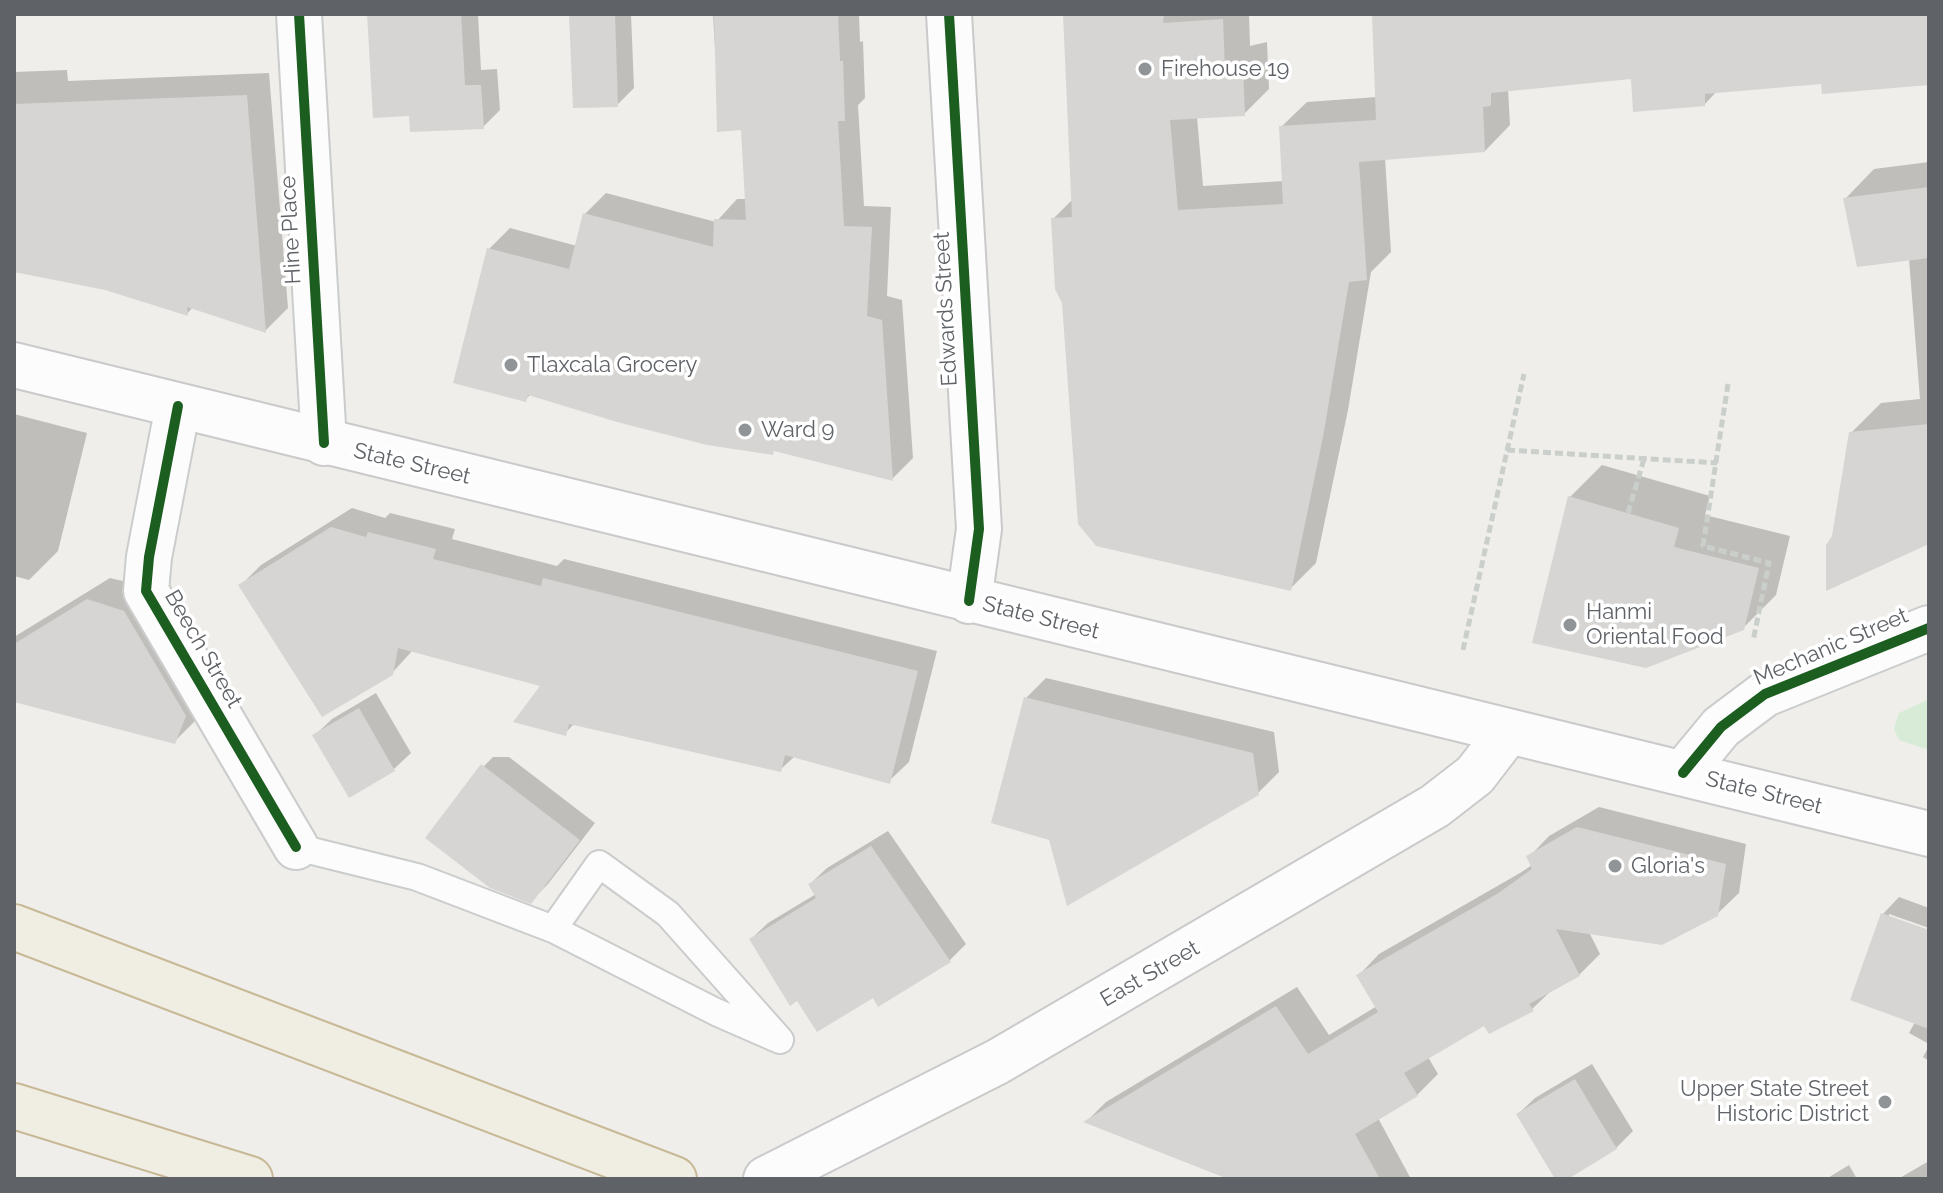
<!DOCTYPE html>
<style>
body{margin:0}
#map{position:relative;width:1943px;height:1193px;overflow:hidden;background:#efeeea;font-family:Raleway,sans-serif}
canvas{display:block}
.frame{position:absolute;inset:0;border:16px solid #5f6368;pointer-events:none}
</style>
<div id="map">
<canvas width="1943" height="1193"></canvas>
<div class="frame"></div>
</div>
<script>
const context = document.querySelector('canvas').getContext('2d');
context.lineJoin = 'round';
function fillPath(path, color) { context.fillStyle = color; context.fill(path, 'evenodd'); }
function strokePath(path, color, width, dash) { context.strokeStyle = color; context.lineWidth = width; context.lineCap = dash ? 'butt' : 'round'; context.setLineDash(dash || []); context.stroke(path); }
function write(font, color, halo, rows, align = 'center') {
  context.font = font + ' Raleway,sans-serif'; context.lineWidth = 7; context.setLineDash([]); context.textBaseline = 'middle'; context.strokeStyle = halo; context.fillStyle = color; for (const [text, x, y, turn = 0] of rows) {
    context.save(); context.translate(x, y); context.rotate((+turn || 0) * Math.PI / 180); context.textAlign = isNaN(turn) ? turn : align; if (halo) context.strokeText(text, 0, 0); context.fillText(text, 0, 0); context.restore();
  }
}
fillPath(new Path2D(`
 M 1929,699 L 1929,750 L 1899,740 L 1894,729 L 1899,713 Z`), '#d8ebd6');
fillPath(new Path2D(`
 M 369,14 L 478,14 L 481,70 L 497,69 L 500,110 L 483,127 L 411,114 Z
 M 571,14 L 631,14 L 634,88 L 617,105 Z
 M 713,14 L 859,14 L 860,42 L 863,41 L 865,98 L 858,105 L 864,206 L 891,207 L 887,296 L 902,300 L 913,458 L 892,479 L 776,449 L 772,453 L 531,394 L 526,399 L 489,249 L 510,228 L 577,246 L 585,214 L 606,193 L 716,222 L 737,199 L 747,199 L 742,127 L 715,50 Z
 M 1065,14 L 1249,14 L 1250,46 L 1267,42 L 1269,89 L 1244,114 L 1197,117 L 1203,186 L 1284,181 L 1281,127 L 1307,102 L 1377,97 L 1375,14 L 1929,14 L 1929,82 L 1823,82 L 1717,91 L 1705,104 L 1633,77 L 1508,89 L 1510,125 L 1485,151 L 1385,158 L 1391,252 L 1371,272 L 1348,410 L 1316,563 L 1291,588 L 1064,303 L 1053,219 L 1074,198 Z
 M 67,70 L 68,81 L 269,73 L 288,308 L 265,331 L 193,307 L 187,314 L 106,288 L 14,271 L 14,72 Z
 M 1929,162 L 1929,542 L 1834,537 L 1851,433 L 1881,403 L 1920,399 L 1909,259 L 1845,199 L 1874,169 Z
 M 14,414 L 87,433 L 58,551 L 29,580 L 14,576 Z
 M 1602,465 L 1710,496 L 1705,515 L 1790,536 L 1776,595 L 1743,628 L 1570,497 Z
 M 352,508 L 385,518 L 390,513 L 455,529 L 452,539 L 557,566 L 564,559 L 937,651 L 909,762 L 889,781 L 795,756 L 780,770 L 575,723 L 565,733 L 543,685 L 413,650 L 392,673 L 241,585 L 261,565 Z
 M 110,578 L 148,587 L 198,718 L 174,742 L 14,700 L 14,637 Z
 M 1046,678 L 1274,732 L 1279,772 L 1258,793 L 1025,699 Z
 M 376,693 L 411,753 L 394,769 L 315,735 L 332,719 Z
 M 493,757 L 509,757 L 595,823 L 548,884 L 531,901 L 476,774 Z
 M 1599,807 L 1746,844 L 1739,893 L 1717,914 L 1589,932 L 1600,954 L 1579,975 L 1553,989 L 1532,1009 L 1485,1023 L 1428,1057 L 1438,1074 L 1417,1095 L 1378,1118 L 1411,1179 L 1233,1179 L 1086,1122 L 1106,1102 L 1297,987 L 1329,1035 L 1377,1006 L 1359,975 L 1379,954 L 1520,873 L 1532,865 L 1529,857 L 1549,836 Z
 M 888,831 L 966,944 L 949,961 L 874,996 L 798,999 L 751,939 L 768,923 L 816,894 L 810,884 L 827,868 Z
 M 1899,897 L 1929,908 L 1929,928 L 1889,914 L 1889,918 L 1929,932 L 1929,1044 L 1909,1033 L 1915,1022 L 1883,914 Z
 M 1929,1046 L 1929,1061 L 1923,1057 Z
 M 1592,1064 L 1633,1131 L 1616,1148 L 1564,1179 L 1557,1179 L 1518,1114 L 1535,1098 Z
 M 1929,1161 L 1929,1179 L 1898,1179 Z
 M 1849,1165 L 1857,1179 L 1826,1179 Z`), '#0003');
fillPath(new Path2D(`
 M 367,14 L 461,14 L 465,85 L 481,85 L 484,129 L 410,132 L 409,116 L 373,118 Z
 M 569,14 L 615,14 L 618,107 L 573,108 Z
 M 714,14 L 838,14 L 840,61 L 843,61 L 845,121 L 838,121 L 844,226 L 872,227 L 867,316 L 882,320 L 893,481 L 774,451 L 773,455 L 707,445 L 617,422 L 528,395 L 526,402 L 453,383 L 487,248 L 569,269 L 583,213 L 713,247 L 714,219 L 746,220 L 741,130 L 717,132 Z
 M 1063,14 L 1164,14 L 1163,23 L 1223,19 L 1225,70 L 1243,67 L 1245,116 L 1170,120 L 1178,210 L 1283,204 L 1279,126 L 1376,120 L 1372,14 L 1929,14 L 1929,85 L 1822,94 L 1821,84 L 1705,94 L 1705,106 L 1633,112 L 1631,79 L 1491,93 L 1491,106 L 1483,107 L 1485,152 L 1359,162 L 1367,280 L 1349,282 L 1323,437 L 1291,591 L 1096,546 L 1078,524 L 1062,303 L 1055,289 L 1051,218 L 1072,217 Z
 M 247,95 L 266,333 L 187,307 L 188,316 L 105,290 L 14,272 L 14,104 Z
 M 1929,187 L 1929,258 L 1857,267 L 1843,198 Z
 M 1929,424 L 1929,544 L 1826,591 L 1826,545 L 1832,536 L 1849,432 Z
 M 1568,496 L 1679,528 L 1674,547 L 1759,568 L 1744,630 L 1646,668 L 1532,643 Z
 M 331,527 L 366,537 L 368,532 L 436,549 L 433,559 L 541,586 L 543,578 L 918,671 L 890,784 L 785,755 L 781,772 L 569,724 L 566,736 L 513,722 L 540,686 L 398,648 L 393,675 L 322,717 L 238,585 Z
 M 87,599 L 124,611 L 186,716 L 175,744 L 14,702 L 14,644 Z
 M 1024,697 L 1253,753 L 1259,795 L 1067,906 L 1049,840 L 991,823 Z
 M 359,708 L 395,771 L 349,798 L 312,735 Z
 M 481,764 L 580,840 L 531,904 L 490,888 L 425,838 Z
 M 1577,827 L 1726,864 L 1718,916 L 1662,945 L 1556,929 L 1580,976 L 1529,1004 L 1534,1011 L 1489,1034 L 1484,1026 L 1404,1073 L 1418,1096 L 1355,1134 L 1380,1179 L 1228,1179 L 1083,1122 L 1276,1006 L 1308,1054 L 1378,1012 L 1356,975 L 1497,894 L 1532,869 L 1526,856 Z
 M 871,846 L 951,962 L 878,1007 L 873,998 L 817,1032 L 797,1001 L 790,1006 L 749,939 L 816,898 L 808,884 Z
 M 1881,913 L 1929,930 L 1929,1029 L 1850,1000 Z
 M 1575,1079 L 1617,1149 L 1568,1179 L 1555,1179 L 1516,1114 Z`), '#d6d5d3');
const lane = new Path2D(`
 M 296,847 L 417,877 L 553,929 L 716,1012 L 780,1040 L 668,914 L 599,864 L 553,929`);
const street = new Path2D(`
 M 299,14 L 324,443
 M 178,406 L 149,557 L 146,591 L 296,847
 M 1683,773 L 1721,727 L 1765,694 L 1929,628`);
const secondary = new Path2D(`
 M 949,14 L 979,529 L 969,601
 M 14,365 L 1929,834
 M 766,1179 L 997,1062 L 1435,806 L 1475,775 L 1508,732`);
const highway = new Path2D(`
 M 14,927 L 674,1179
 M 14,1106 L 250,1179`);
strokePath(lane, '#cbcccc', 30);
strokePath(street, '#cbcccc', 48);
strokePath(secondary, '#cacacb', 48);
strokePath(highway, '#c8b996', 48);
strokePath(new Path2D(`
 M 1728,384 L 1703,546 L 1769,563 L 1753,641
 M 1507,450 L 1717,463
 M 1628,513 L 1644,459
 M 1463,650 L 1524,374`), '#cacfcc', 5, [8, 4]);
strokePath(lane, '#fdfcfc', 26);
strokePath(street, '#fdfcfc', 44);
strokePath(secondary, '#fdfcfc', 44);
strokePath(highway, '#f0ede3', 44);
strokePath(new Path2D(`
 M 299,14 L 324,443
 M 949,14 L 979,529 L 969,601
 M 178,406 L 149,557 L 146,591 L 296,847
 M 1683,773 L 1721,727 L 1765,694 L 1929,628`), '#1b5e20', 10);
for (const [x, y, r, color] of [
 [1145,69,8,"#919496"],
 [511,365,8,"#919496"],
 [745,430,8,"#919496"],
 [1570,625,8,"#919496"],
 [1615,866,8,"#919496"],
 [1885,1102,8,"#919496"]
]) { const dot = new Path2D(); dot.arc(x, y, r, 0, 2 * Math.PI); context.fillStyle = color; context.fill(dot); strokePath(dot, '#fff', 3); }
write('22px', '#5f6368', '#fff', [
 ["Firehouse 19",1161,69],
 ["Tlaxcala Grocery",527,365],
 ["Ward 9",761,430],
 ["Hanmi",1586,612],
 ["Oriental Food",1586,637],
 ["Gloria's",1631,866],
 ["Upper State Street",1869,1089,"right"],
 ["Historic District",1869,1114,"right"]
], 'left');
write('22px', '#5f6368', '#fff', [
 ["Hine Place",291,230,-93],
 ["Edwards Street",946,309,-93],
 ["State Street",412,464,13],
 ["State Street",1041,618,14],
 ["Mechanic Street",1831,647,-23],
 ["Beech Street",203,649,60],
 ["State Street",1764,793,14],
 ["East Street",1150,974,-30]
]);
</script>
